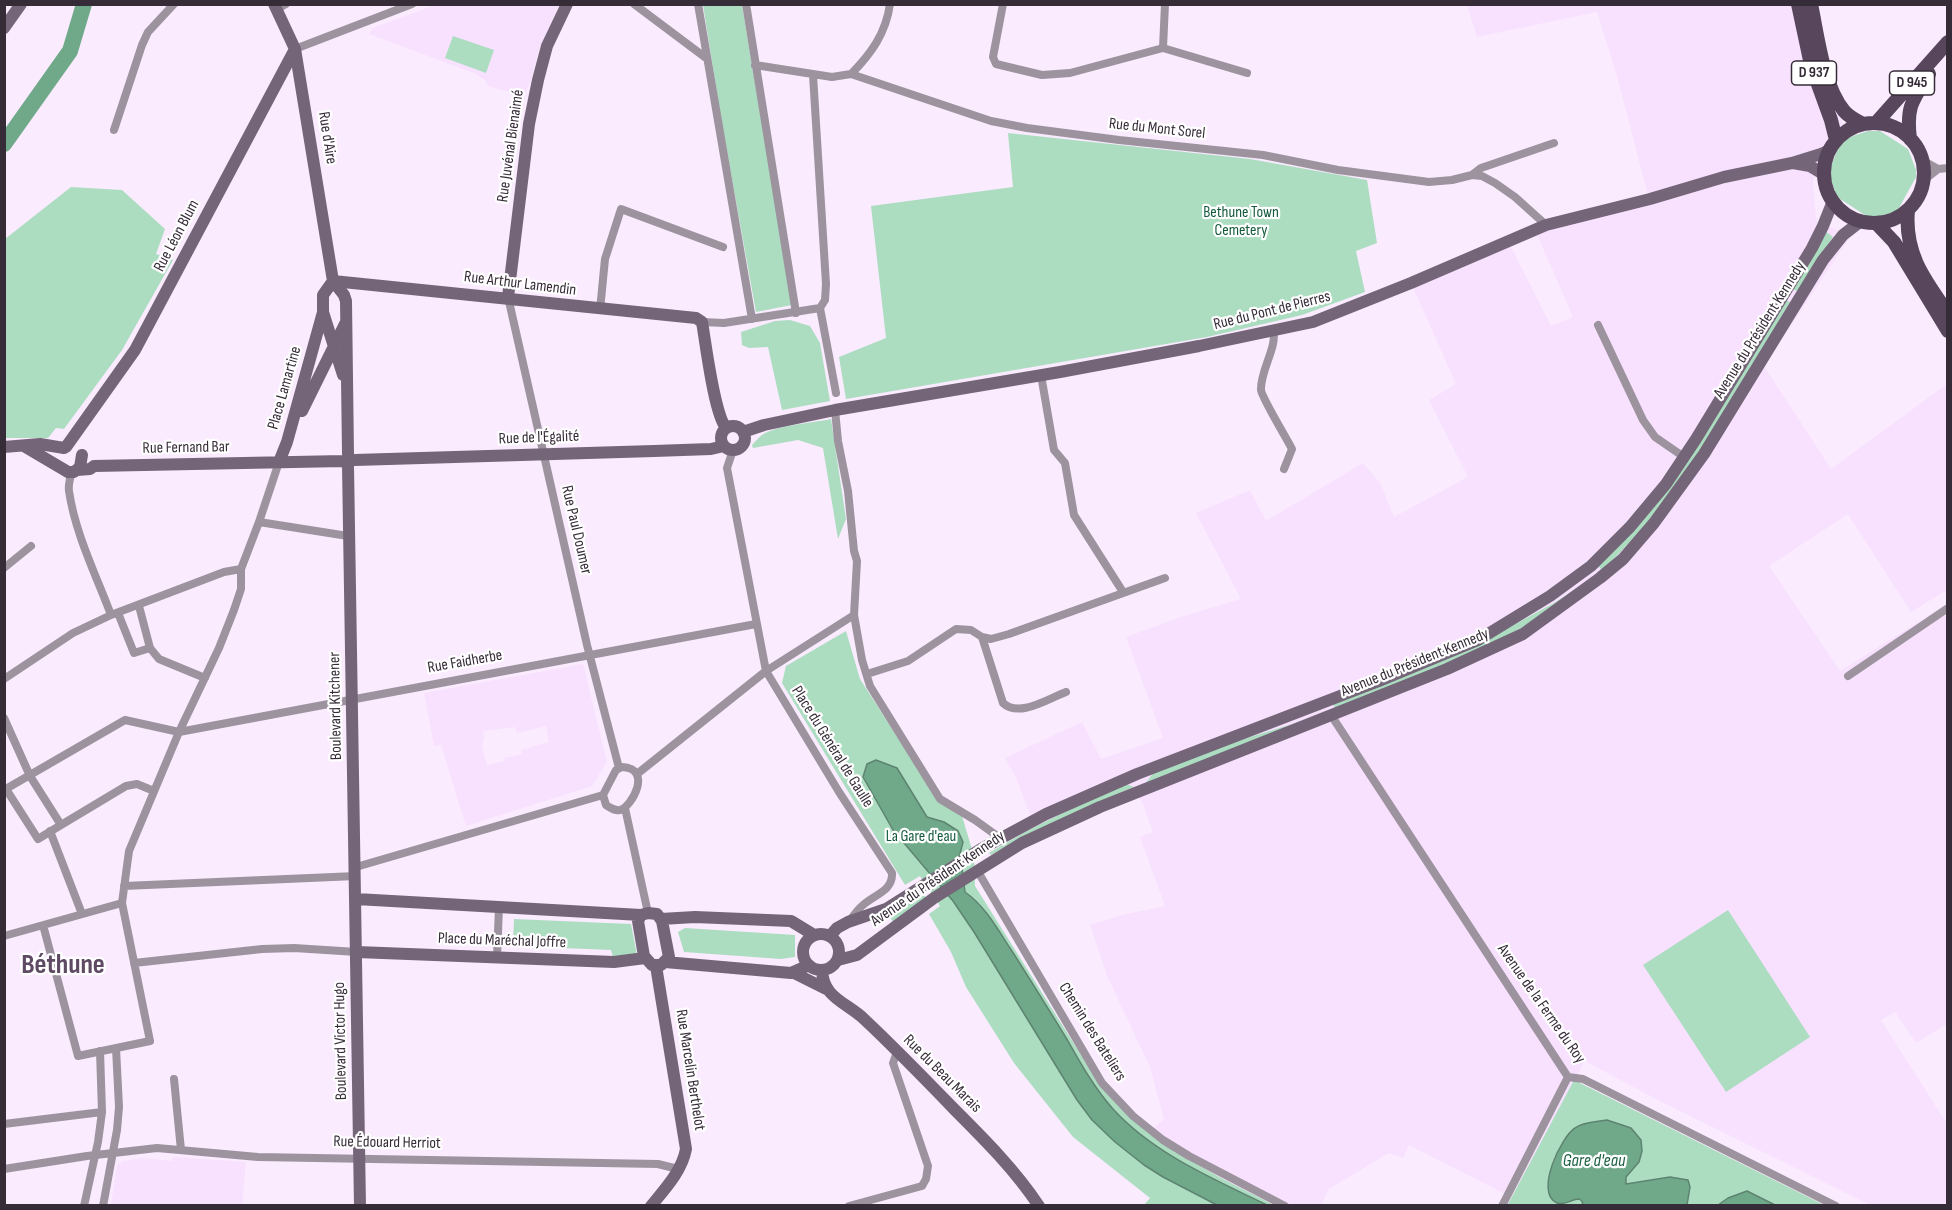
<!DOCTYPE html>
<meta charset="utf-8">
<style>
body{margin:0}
#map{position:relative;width:1952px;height:1210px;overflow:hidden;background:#faebfe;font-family:"Sofia Sans Condensed",sans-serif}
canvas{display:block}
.frame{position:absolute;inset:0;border:6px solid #362c38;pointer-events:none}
</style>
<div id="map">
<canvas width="1952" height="1210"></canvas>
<div class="frame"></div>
</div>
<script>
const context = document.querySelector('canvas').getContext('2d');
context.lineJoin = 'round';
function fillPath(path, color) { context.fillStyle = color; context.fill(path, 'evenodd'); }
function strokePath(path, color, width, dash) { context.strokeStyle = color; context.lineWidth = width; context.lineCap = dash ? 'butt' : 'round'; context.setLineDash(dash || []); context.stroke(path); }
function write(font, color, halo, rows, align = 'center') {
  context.font = font + ' "Sofia Sans Condensed",sans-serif'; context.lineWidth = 4.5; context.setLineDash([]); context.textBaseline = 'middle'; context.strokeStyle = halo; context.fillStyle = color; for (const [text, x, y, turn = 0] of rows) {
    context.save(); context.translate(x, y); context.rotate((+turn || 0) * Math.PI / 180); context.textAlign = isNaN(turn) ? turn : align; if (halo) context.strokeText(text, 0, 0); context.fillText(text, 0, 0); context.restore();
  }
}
fillPath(new Path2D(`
 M 435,5 L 559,5 L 539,49 L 532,77 L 524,96 L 488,86 L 485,80 L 474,73 L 369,34 L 373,28 Z
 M 1467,5 L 1815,5 L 1817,65 L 1843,125 L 1825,144 L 1813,183 L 1816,220 L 1850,237 L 1764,366 L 1831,469 L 1947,384 L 1947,590 L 1911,612 L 1848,514 L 1769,566 L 1840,671 L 1947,604 L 1947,1024 L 1916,1043 L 1895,1012 L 1881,1020 L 1947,1124 L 1947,1205 L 1870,1205 L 1656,1099 L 1585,1061 L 1511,1197 L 1409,1145 L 1403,1158 L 1389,1153 L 1329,1189 L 1321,1205 L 1274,1205 L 1223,1179 L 1175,1151 L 1149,1133 L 1164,1119 L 1150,1067 L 1108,978 L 1090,925 L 1122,915 L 1165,906 L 1140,837 L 1153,832 L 1142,802 L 1131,788 L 1035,828 L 1016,778 L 1005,758 L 1082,722 L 1101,759 L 1163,738 L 1126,637 L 1184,616 L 1241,599 L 1196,513 L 1250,490 L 1266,521 L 1363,463 L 1380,483 L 1394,517 L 1468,477 L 1429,400 L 1456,384 L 1411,283 L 1508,241 L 1551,326 L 1573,317 L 1535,230 L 1649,199 L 1617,76 L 1597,12 L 1477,37 Z
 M 583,664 L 607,762 L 592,786 L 466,826 L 441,745 L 434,746 L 424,693 ZM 546,726 L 549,742 L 521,750 L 522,754 L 504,758 L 505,761 L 487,765 L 482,746 L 484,739 L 483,731 L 515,727 L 517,733 Z
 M 173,1157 L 246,1162 L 242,1205 L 111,1205 L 117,1166 L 123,1161 L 143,1158 L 172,1161 Z`), '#f8e1fe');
fillPath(new Path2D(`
 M 703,5 L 742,5 L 792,305 L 756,312 L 721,118 Z
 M 453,36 L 494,50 L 486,73 L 445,58 Z
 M 1868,131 L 1880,131 L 1908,149 L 1916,170 L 1916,177 L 1899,208 L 1892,213 L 1876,217 L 1868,217 L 1837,197 L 1830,177 L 1831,166 L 1839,146 L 1850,137 Z
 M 1008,133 L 1250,159 L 1367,180 L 1377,243 L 1356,251 L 1365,292 L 1302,315 L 1207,337 L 846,399 L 839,357 L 886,338 L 871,206 L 1013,187 Z
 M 71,187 L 122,190 L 165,229 L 156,254 L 173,260 L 122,350 L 64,429 L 56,428 L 48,438 L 5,438 L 5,239 Z
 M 1825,231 L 1833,237 L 1798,290 L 1796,291 L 1793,289 Z
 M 1786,300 L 1790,302 C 1734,396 1683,495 1602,570 L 1597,565 L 1614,551 Z
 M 790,320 L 810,326 L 820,343 L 830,401 L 782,410 L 768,347 L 749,348 L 742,345 L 741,332 L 775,321 Z
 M 831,419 L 846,519 L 838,539 L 823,448 L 798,440 L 753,448 L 752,445 C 755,442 759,437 762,435 C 777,425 813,423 831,419 Z
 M 1589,580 C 1568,597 1546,614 1521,628 C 1463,661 1397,682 1335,708 L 1333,704 L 1484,641 L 1554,603 Z
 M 846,631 L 860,679 L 940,803 L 962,816 L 974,856 L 975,886 L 1093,1074 L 1175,1152 L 1223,1179 L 1274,1205 L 1144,1205 L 1150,1198 L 1073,1137 L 1014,1063 L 966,987 L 951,952 L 929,914 L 940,906 L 920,876 L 905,885 L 782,683 L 786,666 Z
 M 1312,718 L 1146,783 L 1153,773 L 1224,745 Z
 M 1126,784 L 1134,787 L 1030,833 L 991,855 L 989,853 C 1033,826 1079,805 1126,784 Z
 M 923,894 L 927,899 L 893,922 L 888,914 Z
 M 1728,910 L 1810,1037 L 1726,1092 L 1643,965 Z
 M 514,919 L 631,924 L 637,955 L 613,958 L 611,950 L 513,946 Z
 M 685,928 L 795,935 L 795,957 L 781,959 L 684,952 L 678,932 Z
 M 1574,1080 L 1824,1205 L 1507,1206 Z`), '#acddc1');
const water = new Path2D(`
 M 876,760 L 897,768 L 927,817 L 944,822 L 958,831 L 963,842 L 960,854 L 965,892 C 985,906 997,928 1010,948 C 1030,979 1049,1010 1068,1041 C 1081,1064 1095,1089 1113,1109 C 1154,1154 1214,1179 1267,1205 L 1217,1205 L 1163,1177 L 1144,1165 L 1115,1142 L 1092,1120 L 1077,1100 L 974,932 L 953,901 L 893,830 L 863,777 L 867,764 Z
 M 1607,1120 L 1631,1128 L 1641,1140 L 1642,1151 L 1639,1162 L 1626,1177 L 1626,1184 L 1670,1177 L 1688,1180 L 1690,1187 L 1687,1205 L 1583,1206 L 1582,1201 L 1579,1199 C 1572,1199 1564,1206 1557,1203 C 1534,1193 1561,1137 1575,1128 C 1583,1122 1597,1122 1607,1120 Z
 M 1747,1191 L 1775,1205 L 1718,1205 L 1728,1198 Z`);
fillPath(water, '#6fa989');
strokePath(water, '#5e8471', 1.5);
strokePath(new Path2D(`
 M 4,144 L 70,51 L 84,4`), '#6fa989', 16);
strokePath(new Path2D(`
 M 634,4 L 706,58
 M 698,4 L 752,319
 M 746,4 L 796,313
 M 1003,4 L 993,57 L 996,64 L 1042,75 L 1070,73 L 1163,48 L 1247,73
 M 277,9 L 286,4
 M 1163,48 L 1165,4
 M 295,49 L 412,4
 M 755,65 L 832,77 L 851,74 L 991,121 L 1027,128 L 1119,140 L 1263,155 L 1338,170 L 1429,182 L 1452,180 L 1472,175 L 1482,176 L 1495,183 L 1515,197 L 1546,225
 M 851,74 C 871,54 886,33 890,4
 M 813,75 L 826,284 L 825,300 L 820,308
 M 114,130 L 142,45 L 148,32 L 174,4
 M 1922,160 L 1938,169
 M 1472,175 L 1481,168 L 1554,143
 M 1924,180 L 1938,169 L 1948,168
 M 508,297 L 587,645 L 619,768
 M 600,310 L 605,259 L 621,209 L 723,247
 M 702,322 L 724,323 L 820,308 L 836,393
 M 1598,325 L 1643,420 L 1655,437 L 1684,457
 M 1273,330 C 1278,346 1260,371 1261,390 C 1262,398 1287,439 1292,449 L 1284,469
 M 1041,375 L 1054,450 L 1065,463 L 1074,515 L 1123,592
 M 835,410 L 838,441 L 848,491 L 854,551 L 857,561 L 854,615 L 862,660 L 870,686 L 940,799 L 975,820 L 1000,838
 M 733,450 L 727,468 L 766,671 L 839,792 L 892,873 C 893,891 875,894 863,905 C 858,909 854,915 850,920
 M 72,472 C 70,478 68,484 69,491 C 75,533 96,575 111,615
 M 259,522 L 348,536
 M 4,568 L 31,546
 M 118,613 L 134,653 L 150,648 L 139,606
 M 982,637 L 1003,703 C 1019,718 1047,699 1066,692
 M 150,648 L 159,659 L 205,678
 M 867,674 L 908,661 L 956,629 L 971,630 L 982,637 L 991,639 L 1009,634 L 1165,578
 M 1848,676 L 1948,608
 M 4,679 L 73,633 L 111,615 L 224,572 L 241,569
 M 1331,715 L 1568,1077
 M 4,718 L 30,776 L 61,825 L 38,839 L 6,789
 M 622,767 C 653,768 632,807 620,810 C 614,811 611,808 606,805 L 603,795 L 616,770 Z
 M 637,774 L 766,671 L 854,615
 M 4,790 L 125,720 L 179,732 L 756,624
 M 625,808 L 648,913
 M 61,825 L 126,786 L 137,784 L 154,791
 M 50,831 L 82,914
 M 356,867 L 603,795
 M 977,870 L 1102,1083 L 1133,1116 L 1163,1140 L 1189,1156 L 1285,1206
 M 124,886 L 356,876
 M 43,925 L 78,1056 L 150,1041 L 122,903 L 129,851 L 179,732 L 219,648 L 234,610 L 241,589 L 241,569 L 259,522 L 279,462
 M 4,936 L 122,903
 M 497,957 L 499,907
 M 134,963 L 262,949 L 294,948 L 357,952
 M 1568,1077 L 1583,1079 L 1836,1206
 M 174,1079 L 181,1150
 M 4,1124 L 102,1112
 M 4,1169 L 87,1156 L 157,1148 L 258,1157 L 658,1164 L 678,1169
 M 84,1206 L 98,1142 L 102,1112 L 100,1051
 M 103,1206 L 117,1130 L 119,1107 L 116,1048
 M 849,1206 L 922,1186 L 926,1179 L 928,1166 L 893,1063 L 897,1052
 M 1502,1206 L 1568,1077`), '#9d939f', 8);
strokePath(new Path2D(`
 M 274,4 L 295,49 L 333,281
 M 4,28 L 21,4
 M 1793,163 L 1810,166 L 1825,175
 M 333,281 L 696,318 L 702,322 C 706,345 714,413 726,428
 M 333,281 L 344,295 L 346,301 L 348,454
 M 333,281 L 323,295 L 323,312 L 343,375
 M 508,297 L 529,124 L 538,80 L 547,46 L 567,4
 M 302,411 L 346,322
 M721 438a12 12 0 1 1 24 0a12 12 0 1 1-24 0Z
 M 743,432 L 764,425 L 835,410 L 1060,372 L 1199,346 L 1313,322 L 1411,283 L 1546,225 L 1650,199 L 1724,177 L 1792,163 L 1821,154 L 1830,150
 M 24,446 L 68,472 L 74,472 L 80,467 L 82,455
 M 4,447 L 40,444 L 64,448
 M 66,447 L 135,350 L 295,49
 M 355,460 L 654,451 L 711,449 L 724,446
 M 279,462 L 287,442 L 323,312
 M 348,466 L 360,1206
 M 77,470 L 90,469 L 94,466 L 343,461
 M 356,899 L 641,915 L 648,913 L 657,914 L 662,921 L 669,957 L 661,965 L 652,965 L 644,956 L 638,921 L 641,915
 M 661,919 L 695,917 L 791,921 L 814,935
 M803 952a18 18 0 1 1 36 0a18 18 0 1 1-36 0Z
 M 830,936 L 837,928 L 848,922 L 886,909 L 981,849 L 1046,814 L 1137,774 L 1379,681 L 1478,640 L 1550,596 L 1591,566 L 1630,527 L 1666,484 L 1696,439 L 1812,248 L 1823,226 L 1833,201
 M 357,952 L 614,962 L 645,958
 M 838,960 L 857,955 L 934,898 L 1022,843 L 1100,807 L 1447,669 L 1523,634 L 1600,578 L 1623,559 L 1654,523 L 1704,454 L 1823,260 L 1843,235 L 1861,221
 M 665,962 L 791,973 L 809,965
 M 822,970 C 823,998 846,1002 864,1019 C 895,1048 925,1079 955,1110 C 985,1140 1015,1170 1039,1206
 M 794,973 L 826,989
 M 651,1206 C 665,1189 682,1171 686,1149 L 656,966`), '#746678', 12);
strokePath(new Path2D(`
 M 1798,4 L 1811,65 L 1831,120 L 1836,140
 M 1811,4 C 1818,37 1823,85 1844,111 C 1849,117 1857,121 1863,124
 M 1876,123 L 1948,42
 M1824 173a50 50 0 1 1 100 0a50 50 0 1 1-100 0Z
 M 1910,139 C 1906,107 1912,101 1929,74
 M 1908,210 C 1904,253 1924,279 1948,313
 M 1876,223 L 1894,242 L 1948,331`), '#58475c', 14);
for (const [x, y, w] of [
 [1814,73,45],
 [1912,83,45]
]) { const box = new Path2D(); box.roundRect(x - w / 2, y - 12, w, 24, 4.5); context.fillStyle = '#fff'; context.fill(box); strokePath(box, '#362c38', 1.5); }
write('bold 15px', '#362c38', null, [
 ["D 937",1814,73],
 ["D 945",1912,83]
]);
write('16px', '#362c38', '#fff', [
 ["Rue du Mont Sorel",1157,129,6],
 ["Rue d'Aire",327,138,81],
 ["Rue Juvénal Bienaimé",511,146,-82],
 ["Rue Léon Blum",177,236,-62],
 ["Rue Arthur Lamendin",520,284,7],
 ["Rue du Pont de Pierres",1272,311,-14],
 ["Avenue du Président Kennedy",1760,330,-58],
 ["Place Lamartine",285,388,-74],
 ["Rue de l'Égalité",539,438,-2],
 ["Rue Fernand Bar",186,448,-1],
 ["Rue Paul Doumer",576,530,77],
 ["Rue Faidherbe",465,662,-10],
 ["Avenue du Président Kennedy",1415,663,-22],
 ["Boulevard Kitchener",336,706,-91],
 ["Place du Général de Gaulle",832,747,58],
 ["Avenue du Président Kennedy",938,879,-34],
 ["Place du Maréchal Joffre",502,941,2],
 ["Avenue de la Ferme du Roy",1541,1004,55],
 ["Chemin des Bateliers",1092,1032,58],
 ["Boulevard Victor Hugo",341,1041,-91],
 ["Rue Marcelin Berthelot",690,1070,81],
 ["Rue du Beau Marais",942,1074,45],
 ["Rue Édouard Herriot",387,1143,1]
]);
write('16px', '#135a3c', '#fff', [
 ["Bethune Town",1241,213],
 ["Cemetery",1241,231],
 ["La Gare d'eau",921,837]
]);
write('italic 18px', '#1d6143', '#fff', [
 ["Gare d'eau",1594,1161]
]);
write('bold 28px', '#5f4a64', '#fff', [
 ["Béthune",63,966]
]);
</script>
